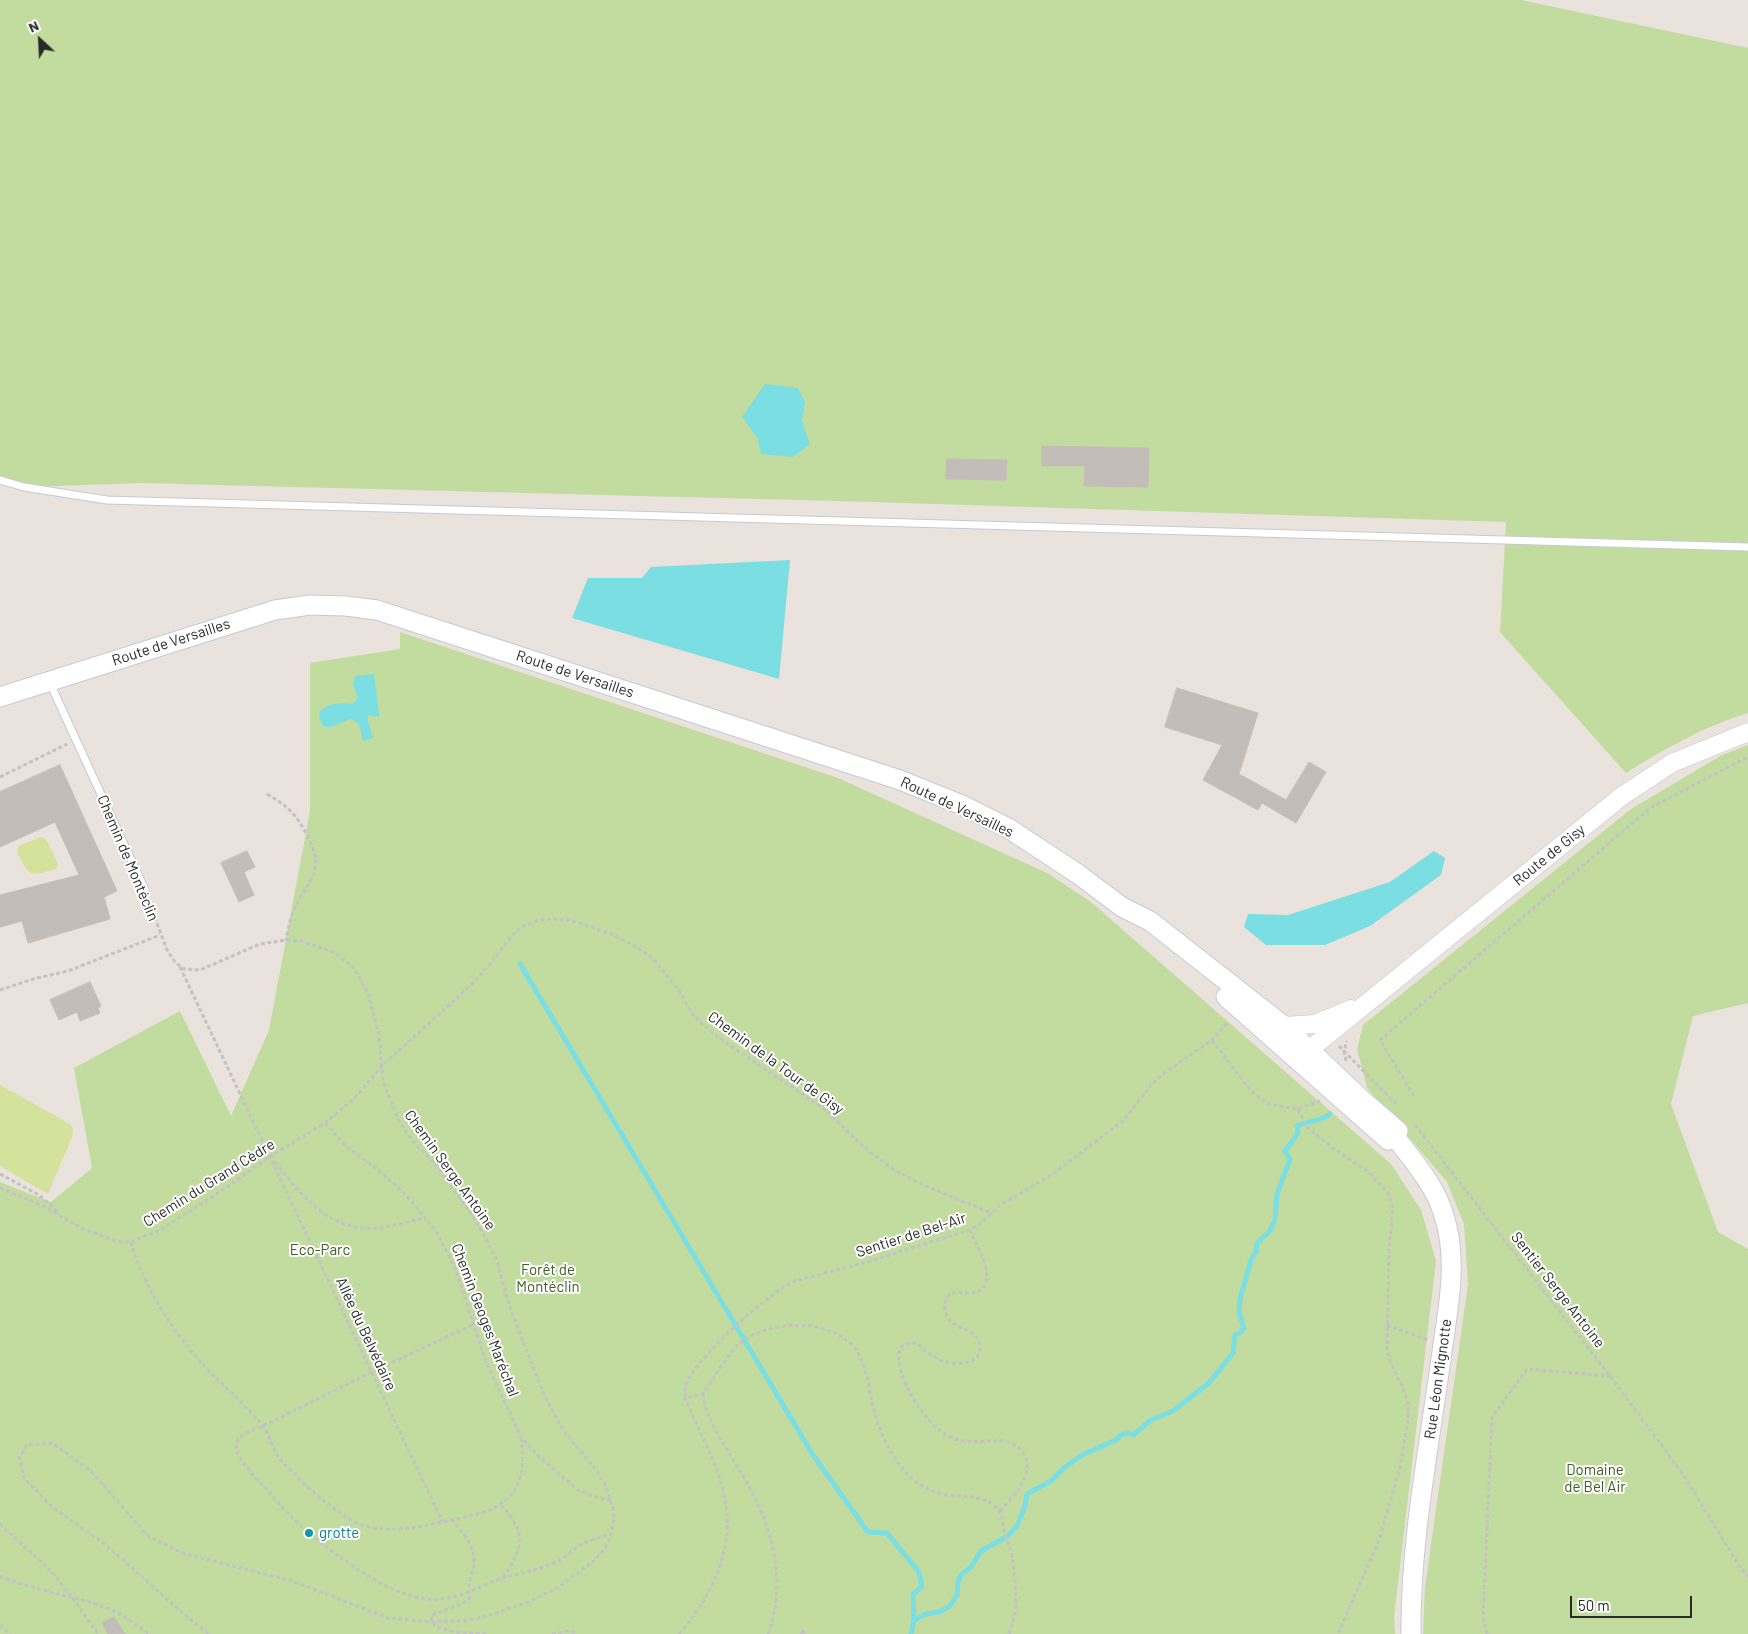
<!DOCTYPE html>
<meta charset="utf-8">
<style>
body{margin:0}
#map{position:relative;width:1748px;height:1634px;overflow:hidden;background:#eae2dd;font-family:Barlow,sans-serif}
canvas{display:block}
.north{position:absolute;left:15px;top:15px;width:50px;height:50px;-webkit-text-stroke:4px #fff;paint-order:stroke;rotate:335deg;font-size:14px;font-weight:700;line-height:20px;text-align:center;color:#2a2a2a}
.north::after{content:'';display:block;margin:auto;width:18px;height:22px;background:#2a2a2a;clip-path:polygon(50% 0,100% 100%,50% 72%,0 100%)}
.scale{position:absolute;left:1570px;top:1596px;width:122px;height:22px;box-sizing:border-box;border:2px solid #2a2a2a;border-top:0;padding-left:6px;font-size:15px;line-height:18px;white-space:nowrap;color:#2a2a2a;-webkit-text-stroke:4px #fff;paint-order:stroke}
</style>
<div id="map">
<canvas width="1748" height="1634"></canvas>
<div class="north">N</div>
<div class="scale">50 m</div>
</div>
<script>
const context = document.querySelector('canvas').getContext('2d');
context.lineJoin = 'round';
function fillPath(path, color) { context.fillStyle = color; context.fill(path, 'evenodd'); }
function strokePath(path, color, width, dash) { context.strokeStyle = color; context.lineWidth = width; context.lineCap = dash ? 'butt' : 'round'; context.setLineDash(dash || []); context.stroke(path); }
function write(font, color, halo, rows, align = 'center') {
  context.font = font + ' Barlow,sans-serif'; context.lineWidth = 4; context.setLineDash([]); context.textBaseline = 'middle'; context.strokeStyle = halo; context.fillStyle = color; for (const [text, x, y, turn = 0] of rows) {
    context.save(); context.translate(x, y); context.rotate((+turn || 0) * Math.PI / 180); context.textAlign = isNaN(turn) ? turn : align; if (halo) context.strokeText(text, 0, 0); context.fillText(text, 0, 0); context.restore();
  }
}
fillPath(new Path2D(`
 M 0,0 L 1521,0 L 1748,48 L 1748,713 C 1705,726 1664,749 1626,773 L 1500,632 L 1506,522 L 872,502 L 142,483 L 24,487 L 0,480 Z
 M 400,632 L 838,778 L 1047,873 L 1091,902 L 1391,1164 L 1421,1210 L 1436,1261 L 1394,1617 L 1395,1634 L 0,1634 L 0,1182 L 51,1202 L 92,1168 L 74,1068 L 180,1011 L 231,1116 L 269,1030 L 310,811 L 310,663 L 400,649 Z
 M 1748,745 L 1748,1003 L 1693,1016 L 1671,1104 L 1718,1232 L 1748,1249 L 1748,1634 L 1423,1634 L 1425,1587 L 1468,1284 L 1464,1224 L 1447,1182 L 1367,1088 L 1357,1049 L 1363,1025 L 1631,809 L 1722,755 Z`), '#c2dc9f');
fillPath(new Path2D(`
 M 41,837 L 46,839 L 58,864 L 56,869 C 29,876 30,878 17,852 L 19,846 Z
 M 0,1085 L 70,1124 L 73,1128 L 72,1137 L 48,1194 L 0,1166 Z`), '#d4e29c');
fillPath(new Path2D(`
 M 765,384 L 798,388 L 805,402 L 802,421 L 810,444 L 793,457 L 761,454 L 757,437 L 742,417 Z
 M 790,560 L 779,679 L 572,618 L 588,578 L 642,578 L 651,567 Z
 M 374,674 L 379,713 L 379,717 L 368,715 L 368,721 L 373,738 L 363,741 L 359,724 L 351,719 L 330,727 L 324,727 L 320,720 L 319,712 C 327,703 343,702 353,704 L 358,698 L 353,686 L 355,676 Z
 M 1434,851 L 1445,858 L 1441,875 L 1370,926 L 1325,945 L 1266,945 L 1244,927 L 1248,914 L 1288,915 L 1390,882 Z`), '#7adee2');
strokePath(new Path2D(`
 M 520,964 L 813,1455 L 868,1532 L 887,1533 L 919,1572 L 922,1587 L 913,1594 L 914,1620
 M 911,1634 L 914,1620 L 926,1614 L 939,1612 L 950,1606 L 957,1595 L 958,1582 L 961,1575 L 971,1567 L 981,1551 L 1008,1536 L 1017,1526 L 1025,1506 L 1027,1494 L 1051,1481 L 1064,1468 L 1082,1455 L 1116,1440 L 1121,1435 L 1127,1433 L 1133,1435 L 1151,1420 L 1173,1411 L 1209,1383 L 1233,1353 L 1235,1335 L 1241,1332 L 1244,1328 L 1239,1313 L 1240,1299 L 1251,1260 L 1256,1252 L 1257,1243 L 1269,1232 L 1275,1220 L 1277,1194 L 1290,1159 L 1285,1151 L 1298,1133 L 1297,1126 C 1308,1120 1321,1122 1330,1114`), '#7adee2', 5);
const building = new Path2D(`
 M 1042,446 L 1149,448 L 1148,487 L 1084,486 L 1085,466 L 1042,466 Z
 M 947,459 L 1007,460 L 1006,480 L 946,479 Z
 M 1177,688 L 1258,713 L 1239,774 L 1286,800 L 1309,762 L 1326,772 L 1296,823 L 1262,803 L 1258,810 L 1203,780 L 1222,745 L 1165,727 Z
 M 60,765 L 117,891 L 104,897 L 110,919 L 28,943 L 22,921 L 0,927 L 0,895 L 79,875 L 55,822 L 0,847 L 0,792 Z
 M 247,851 L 255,867 L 244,872 L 254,895 L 239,902 L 221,863 Z
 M 90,982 L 101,1006 L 98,1008 L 100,1013 L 80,1021 L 77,1012 L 59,1020 L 50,1000 Z
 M 114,1617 L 125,1634 L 108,1634 L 102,1623 Z`);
fillPath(building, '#c3bdb9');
strokePath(building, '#c6bdb7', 1);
const service = new Path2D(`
 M 0,480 L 24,487 L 107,500 L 1748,547
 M 49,681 L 145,890`);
const tertiary = new Path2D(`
 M 1284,1026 L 1315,1024 L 1351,1009
 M 1298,1059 L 1622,796 L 1672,763 L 1748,732`);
const secondary = new Path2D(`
 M 0,697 L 275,610 L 310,605 L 346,606 L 377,610 L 900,780 L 962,805 L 1008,828 L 1078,874 L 1122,907 L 1150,921 L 1284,1026 L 1361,1099 L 1398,1131 L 1396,1138
 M 1226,997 L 1388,1140 L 1396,1138
 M 1396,1138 C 1415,1163 1437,1188 1445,1219 C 1459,1266 1446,1318 1440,1366 C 1428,1453 1410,1546 1411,1634`);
strokePath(service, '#c5cbd2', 9);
strokePath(tertiary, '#c5cbd2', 19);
strokePath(secondary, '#c5cbd2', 21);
strokePath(new Path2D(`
 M 0,777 L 67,744
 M 267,794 C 289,807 295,813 307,835 C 327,873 308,878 294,910 C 290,919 288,930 286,940
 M 148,899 L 167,950 L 175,962 L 184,969 L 200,970 L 260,944 L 286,940 L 301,941 L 334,952 L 353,967 L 368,993 L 379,1035 L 383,1082 L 399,1121 L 412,1140 L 435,1164 L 471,1213 L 483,1233 L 496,1258 L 511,1311 L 545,1397 L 563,1430 L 597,1471 L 605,1485 L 613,1508 L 614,1520 L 610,1539 L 604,1549 L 594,1561 L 557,1588 L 531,1601 L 484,1617 L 462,1621 L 431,1622 L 388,1618 L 292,1581 L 182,1553 L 147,1535 L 91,1471 L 52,1443 L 27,1445 L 19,1458 L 24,1478 L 51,1506 L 106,1545 L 194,1623 L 209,1634
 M 180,967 L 442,1521
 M 0,990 L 33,979 L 68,971 L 160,935
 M 1212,1040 L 1251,1091 L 1268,1104 L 1298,1109 L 1320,1101
 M 1339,1046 L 1396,1104
 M 1346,1061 L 1344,1051 L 1347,1041
 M 1414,1096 L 1380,1040 L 1650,808 L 1748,757
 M 1298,1109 L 1307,1127 L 1334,1149 L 1366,1170 L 1388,1193 L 1393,1207 L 1389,1249 L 1387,1350 L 1394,1370 L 1403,1388 L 1408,1403 L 1408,1420 L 1400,1467 L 1379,1540 L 1338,1634
 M 325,1123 L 347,1147 L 377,1169 L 404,1193 L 436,1231 L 455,1268 L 486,1362 L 521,1437 L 538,1456 L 578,1490 L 592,1496 L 610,1500
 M 1415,1125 L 1610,1376 L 1683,1474 L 1738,1564 L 1748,1577
 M 275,1162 C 299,1192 323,1224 363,1228 C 384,1230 405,1222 425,1218
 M 0,1174 L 39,1195 L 59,1213
 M 0,1188 L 41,1205 L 83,1229 L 113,1240 L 122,1242 L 131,1242 L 160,1230 L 224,1189 L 271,1156 L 325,1123 L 354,1099 L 382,1066 L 472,984 L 490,964 L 514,933 L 525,925 L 539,920 L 553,919 L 570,920 L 611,934 L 635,946 L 653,958 L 679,991 L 691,1012 L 701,1023 L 719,1038 L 827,1111 L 867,1150 L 894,1170 L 923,1185 L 991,1213
 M 969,1230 C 976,1243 1000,1283 977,1292 C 968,1296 951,1286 946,1300 C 944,1305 945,1314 948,1318 C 956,1332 979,1327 980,1347 C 980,1353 978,1357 973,1360 C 969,1362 967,1363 962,1363 C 952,1364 942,1362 933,1356 C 925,1351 920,1344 911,1342 L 901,1347 C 895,1360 902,1374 907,1387 C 916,1406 934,1432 955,1439 C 972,1445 988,1439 1004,1441 C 1012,1442 1018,1446 1023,1453 C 1037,1473 1013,1497 1000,1511
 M 131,1242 C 143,1287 175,1334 206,1368 C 224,1387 246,1405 262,1425 C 269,1434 272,1446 278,1456 C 290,1473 339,1517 359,1524 C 394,1537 438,1522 475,1515 C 518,1503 527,1478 521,1437
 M 472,1325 L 372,1372 L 263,1426 C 255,1430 238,1433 236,1444 C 234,1455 252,1474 259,1482 C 273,1496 286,1512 301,1526 C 308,1533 317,1539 324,1545 C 353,1567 391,1595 427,1599 C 454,1602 479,1586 503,1578 C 521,1573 537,1570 554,1563 C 562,1559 569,1553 576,1548 C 586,1541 599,1537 611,1534
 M 1387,1325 L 1428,1340
 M 703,1394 C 704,1416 724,1445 735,1463 C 768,1513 790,1575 768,1634
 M 685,1398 C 685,1392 685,1385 688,1380 C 701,1354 769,1292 795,1281 L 867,1262 L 969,1230 L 979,1225 L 1000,1205 L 1050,1176 L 1073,1159 L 1124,1120 L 1151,1085 L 1167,1071 L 1212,1040 L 1228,1022
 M 501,1505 C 528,1534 523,1547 503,1578
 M 452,1519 C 461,1531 475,1545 474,1561 C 474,1573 465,1586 470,1597 L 464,1603 L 432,1615 L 431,1622 C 443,1634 471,1633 488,1634
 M 0,1524 L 51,1571 L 72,1597 L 98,1634
 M 0,1576 C 35,1591 74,1595 109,1609 C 122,1614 137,1625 149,1634
 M 0,1625 L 10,1634
 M 552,1634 L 569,1631 L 574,1632 L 574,1634
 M 679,1634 C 715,1593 738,1542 722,1487 C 714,1457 697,1427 685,1398 L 703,1394 C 714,1378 724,1359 738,1345 C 767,1318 840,1317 859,1355 C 869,1374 869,1394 875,1414 C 880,1432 888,1449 899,1464 C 913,1484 932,1494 956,1496 C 967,1496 980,1497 989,1502 C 992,1503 999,1509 1000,1512 C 1003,1517 1003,1525 1004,1530 C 1006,1538 1009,1545 1011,1552 C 1014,1563 1016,1593 1016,1605 C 1015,1615 1012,1624 1009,1634
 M 801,1634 L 803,1629 L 804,1634
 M 1487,1634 L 1483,1618 L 1492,1417 L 1527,1369 L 1610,1376`), '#c3c3c3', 3, [4, 2.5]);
strokePath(service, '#fff', 7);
strokePath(tertiary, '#fff', 18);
strokePath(secondary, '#fff', 19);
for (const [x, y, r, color] of [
 [309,1533,5,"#0f9aa8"]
]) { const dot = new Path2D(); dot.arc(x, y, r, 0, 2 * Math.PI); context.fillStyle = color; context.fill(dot); strokePath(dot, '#fff', 2); }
write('15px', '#2a2a2a', '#fff', [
 ["Route de Versailles",171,642,-18],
 ["Route de Versailles",575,674,18],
 ["Route de Versailles",957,807,25],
 ["Route de Gisy",1549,855,-39],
 ["Chemin de Montéclin",128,858,67],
 ["Chemin de la Tour de Gisy",776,1063,36],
 ["Chemin Serge Antoine",450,1170,54],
 ["Chemin du Grand Cèdre",209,1183,-32],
 ["Sentier de Bel-Air",911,1235,-18],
 ["Sentier Serge Antoine",1558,1290,52],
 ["Chemin Geoges Maréchal",485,1320,69],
 ["Allée du Belvédaire",366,1334,65],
 ["Rue Léon Mignotte",1438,1379,-82]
]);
write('15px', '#3c6021', '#fff', [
 ["Eco-Parc",320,1250],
 ["Forêt de",548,1270],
 ["Montéclin",548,1287],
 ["Domaine",1595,1470],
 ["de Bel Air",1595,1487]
]);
write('15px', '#0d838f', '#fff', [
 ["grotte",319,1533]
], 'left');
</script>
